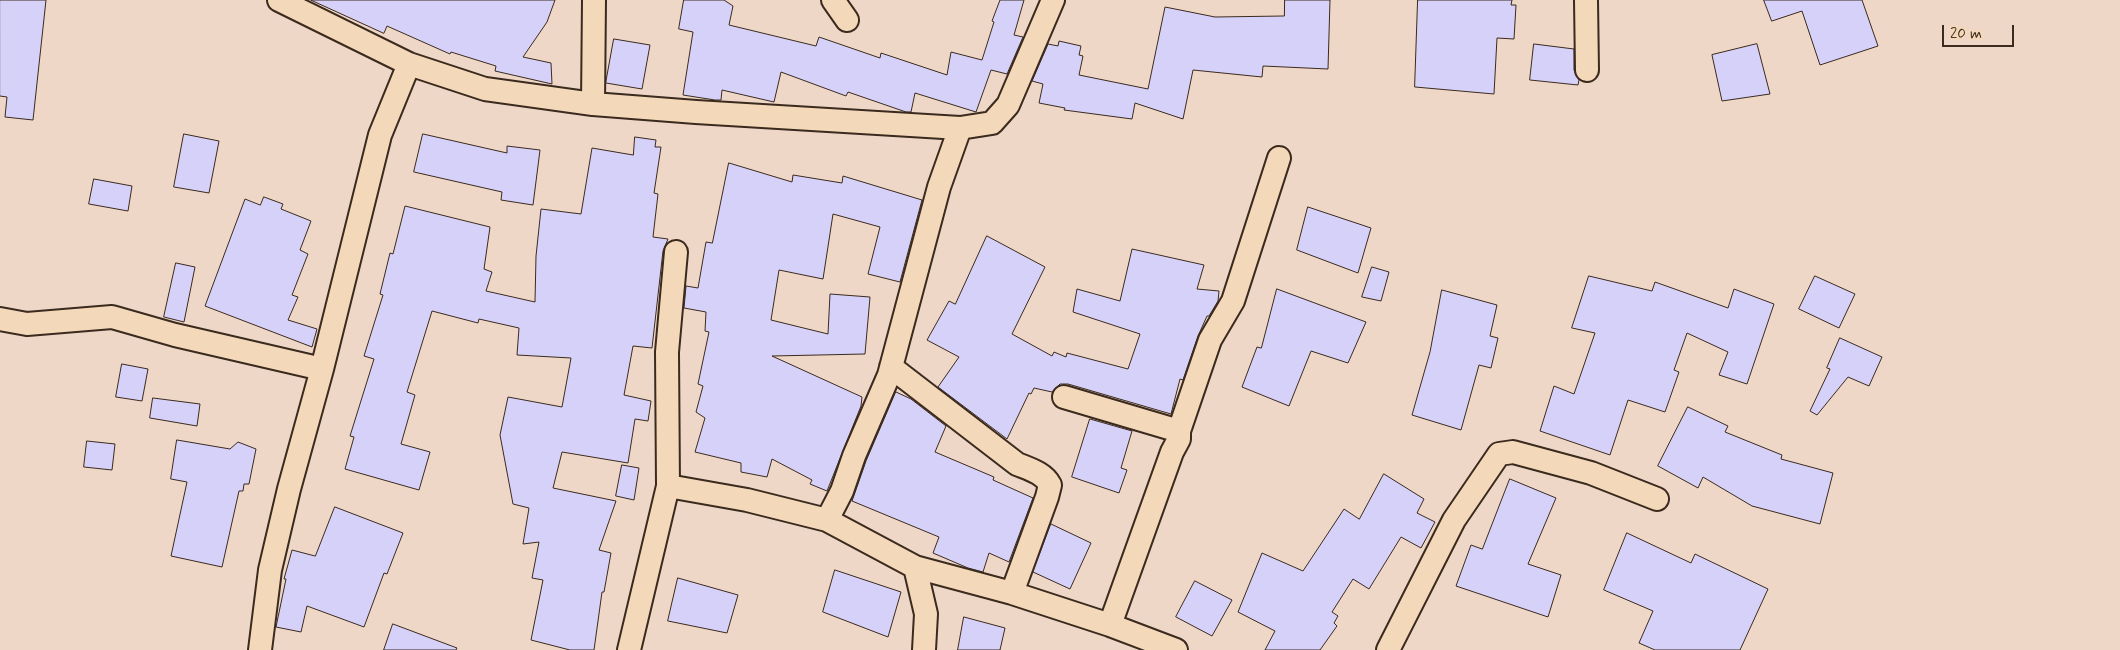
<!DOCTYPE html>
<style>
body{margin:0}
#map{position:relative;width:2120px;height:650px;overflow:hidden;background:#eed7c7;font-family:Mynerve,sans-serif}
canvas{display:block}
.scale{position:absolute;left:1942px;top:25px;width:72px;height:22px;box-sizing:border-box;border:2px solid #3b2a1e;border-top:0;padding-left:6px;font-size:15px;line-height:18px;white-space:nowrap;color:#3b2a1e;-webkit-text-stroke:4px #f4d8ba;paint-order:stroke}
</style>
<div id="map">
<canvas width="2120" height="650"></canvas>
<div class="scale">20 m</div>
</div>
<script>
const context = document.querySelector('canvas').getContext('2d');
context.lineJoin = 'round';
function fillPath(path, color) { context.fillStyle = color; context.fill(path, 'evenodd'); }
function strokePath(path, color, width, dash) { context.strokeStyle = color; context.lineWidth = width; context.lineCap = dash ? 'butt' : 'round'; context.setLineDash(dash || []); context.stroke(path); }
const building = new Path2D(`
 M 0,0 L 46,0 L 33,120 L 5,117 L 7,97 L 0,96 Z
 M 311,0 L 555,0 L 547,22 L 523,57 L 551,63 L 552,84 L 495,71 L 496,66 L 451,52 L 450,54 L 387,26 L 384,33 Z
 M 684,0 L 724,0 L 733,6 L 729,25 L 816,46 L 819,37 L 880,58 L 881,53 L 947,75 L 951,52 L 982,60 L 994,22 L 992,21 L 1000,0 L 1024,0 L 1014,35 L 1023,37 L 1007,74 L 991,70 L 976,112 L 915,93 L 911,112 L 906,112 L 848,92 L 846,96 L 781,72 L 774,102 L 722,90 L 721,100 L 715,100 L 683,95 L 693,32 L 679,29 Z
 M 1285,0 L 1330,0 L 1328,69 L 1263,66 L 1262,77 L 1193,70 L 1183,119 L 1135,103 L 1132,119 L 1064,110 L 1065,108 L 1039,103 L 1043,84 L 1032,81 L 1048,44 L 1058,46 L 1059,41 L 1081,46 L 1079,55 L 1083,56 L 1079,75 L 1148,89 L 1165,7 L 1215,17 L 1284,16 Z
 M 1418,0 L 1512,0 L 1511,5 L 1516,5 L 1514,39 L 1497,38 L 1494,94 L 1415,87 Z
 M 1764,0 L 1862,0 L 1878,46 L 1820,65 L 1802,11 L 1772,21 Z
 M 614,39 L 650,45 L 642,89 L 606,83 Z
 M 1534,44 L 1574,49 L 1574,70 L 1579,80 L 1578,85 L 1530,80 Z
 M 1757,44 L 1770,94 L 1722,101 L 1712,55 Z
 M 184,134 L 219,141 L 209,193 L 174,187 Z
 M 423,134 L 507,153 L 507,146 L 540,150 L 533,205 L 501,200 L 502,192 L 414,172 Z
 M 635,137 L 656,140 L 655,147 L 661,147 L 654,193 L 658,194 L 653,237 L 668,239 L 663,251 L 652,348 L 633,346 L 624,395 L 651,401 L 648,421 L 635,419 L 628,463 L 562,452 L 553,488 L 616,501 L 599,550 L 611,553 L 604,592 L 602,592 L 594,650 L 570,650 L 531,640 L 543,580 L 532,578 L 539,542 L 523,544 L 529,508 L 513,504 L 500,435 L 508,397 L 562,407 L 571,358 L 517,355 L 519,328 L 479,319 L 478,323 L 432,311 L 407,392 L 415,395 L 401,444 L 430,452 L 419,490 L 345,469 L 354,437 L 350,436 L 374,359 L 364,356 L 383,295 L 380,294 L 390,253 L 393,254 L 405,206 L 490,227 L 484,269 L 492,272 L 486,291 L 535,302 L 536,256 L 541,209 L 581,214 L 592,148 L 633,155 Z
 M 729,163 L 792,182 L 793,175 L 842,183 L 843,176 L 922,200 L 900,282 L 868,274 L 880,227 L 833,214 L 823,279 L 779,270 L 771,320 L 828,334 L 830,294 L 870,297 L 865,354 L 772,356 L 862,397 L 861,406 L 827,491 L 810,484 L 812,480 L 772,459 L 767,477 L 741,472 L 741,463 L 695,452 L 705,418 L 696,412 L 703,386 L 698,384 L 709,332 L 705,331 L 706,312 L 684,308 L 686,286 L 698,288 L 706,242 L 712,243 Z
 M 94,179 L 132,186 L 128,211 L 89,204 Z
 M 264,197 L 283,204 L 281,209 L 311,221 L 300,250 L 308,254 L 292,295 L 298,297 L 288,320 L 317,329 L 312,347 L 205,306 L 245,199 L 260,205 Z
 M 1308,207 L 1371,228 L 1358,273 L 1297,250 Z
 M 987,236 L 1045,267 L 1012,334 L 1052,356 L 1054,352 L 1066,357 L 1067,353 L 1128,369 L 1140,334 L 1073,312 L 1077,289 L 1120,301 L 1132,249 L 1204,265 L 1197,289 L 1219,291 L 1218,301 L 1209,316 L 1207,316 L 1198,336 L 1183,380 L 1180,379 L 1171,414 L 1068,384 L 1060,384 L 1052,392 L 1034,388 L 1031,394 L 1029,393 L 1007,439 L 938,387 L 959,357 L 927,340 L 949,301 L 955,304 Z
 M 176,263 L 195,267 L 184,322 L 164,317 Z
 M 1372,267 L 1389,272 L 1381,301 L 1362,297 Z
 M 1589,276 L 1652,291 L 1655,282 L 1728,308 L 1734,289 L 1774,304 L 1747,384 L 1719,375 L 1728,352 L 1687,333 L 1674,370 L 1679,372 L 1665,412 L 1628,400 L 1610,455 L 1540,431 L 1554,386 L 1574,394 L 1595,333 L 1572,328 Z
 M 1815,276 L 1855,294 L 1839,328 L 1799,309 Z
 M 1277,289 L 1366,322 L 1348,363 L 1311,351 L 1289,406 L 1242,387 L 1257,347 L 1261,348 Z
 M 1442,290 L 1497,305 L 1490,336 L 1498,338 L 1491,368 L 1479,365 L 1461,430 L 1412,415 L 1430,352 Z
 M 1840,338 L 1882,357 L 1869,386 L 1848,377 L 1817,415 L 1810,411 L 1830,369 L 1827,368 Z
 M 122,364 L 148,369 L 142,401 L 116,397 Z
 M 896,392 L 911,399 L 946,426 L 935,452 L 994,477 L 993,480 L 1033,498 L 1009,562 L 989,553 L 983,572 L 968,568 L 933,553 L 939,537 L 852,501 L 866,461 Z
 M 153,398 L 200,404 L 197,426 L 150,418 Z
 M 1688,407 L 1728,426 L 1725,432 L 1782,455 L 1781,459 L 1833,473 L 1820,524 L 1752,506 L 1703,477 L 1698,488 L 1658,466 Z
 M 1090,419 L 1132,431 L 1121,468 L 1127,470 L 1119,493 L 1072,477 Z
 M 177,440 L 230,449 L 238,442 L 256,449 L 249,484 L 244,484 L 243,491 L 239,491 L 222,567 L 171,556 L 187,482 L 171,479 Z
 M 87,441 L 115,444 L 112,470 L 84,467 Z
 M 622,465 L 639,468 L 634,500 L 616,496 Z
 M 1384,474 L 1424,499 L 1417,513 L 1435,522 L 1421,548 L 1401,537 L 1369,589 L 1353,579 L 1332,612 L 1338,616 L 1334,623 L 1337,626 L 1320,650 L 1265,650 L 1275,631 L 1238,612 L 1262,553 L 1303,571 L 1344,509 L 1359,519 Z
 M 1510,479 L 1556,498 L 1528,564 L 1561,575 L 1548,617 L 1456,586 L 1471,545 L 1482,549 Z
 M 335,507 L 403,533 L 387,574 L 384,573 L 364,627 L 307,606 L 301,632 L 276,627 L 286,579 L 284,579 L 292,550 L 315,556 Z
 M 1051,524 L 1091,543 L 1070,589 L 1033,572 Z
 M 1627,533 L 1691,563 L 1695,554 L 1768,589 L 1740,650 L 1655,650 L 1639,643 L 1653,611 L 1604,590 Z
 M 835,570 L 901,592 L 888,637 L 823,612 Z
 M 678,578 L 738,595 L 727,633 L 668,621 Z
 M 1195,581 L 1232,600 L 1212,636 L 1176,617 Z
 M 964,617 L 1005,628 L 1000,650 L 958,650 Z
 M 393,624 L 457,648 L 456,650 L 384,650 Z`);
fillPath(building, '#d6d1f9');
strokePath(building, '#3b2a1e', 1);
const street = new Path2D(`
 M 279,0 L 409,64 L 485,89 L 593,104 L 696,112 L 960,128 L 992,123 L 1008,105 L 1053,0
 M 833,0 L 847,20
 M 1586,0 L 1587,70
 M 593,104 L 594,0
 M 0,319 L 27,324 L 112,317 L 175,335 L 322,369
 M 891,367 L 1017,464 C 1029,469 1044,473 1050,485 L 1047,497 L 1012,593
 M 1064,397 L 1179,431
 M 668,486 L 747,500 L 827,520 L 915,567 L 1012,593 L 1110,625 L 1176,650
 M 827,520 L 842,491 L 854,456 L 889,375 L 939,187 L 960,128
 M 915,567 L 926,614 L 924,650
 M 1110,625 L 1172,452 L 1179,439 L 1179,431 L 1210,340 L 1233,301 L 1279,158
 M 260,650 L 270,570 L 289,489 L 322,369 L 380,135 L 409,64
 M 629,650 L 668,486 L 667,352 L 676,252
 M 1388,650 L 1454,520 L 1499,454 L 1513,452 L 1591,473 L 1657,499`);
strokePath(street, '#3b2a1e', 26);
strokePath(street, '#f4d8ba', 22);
</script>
